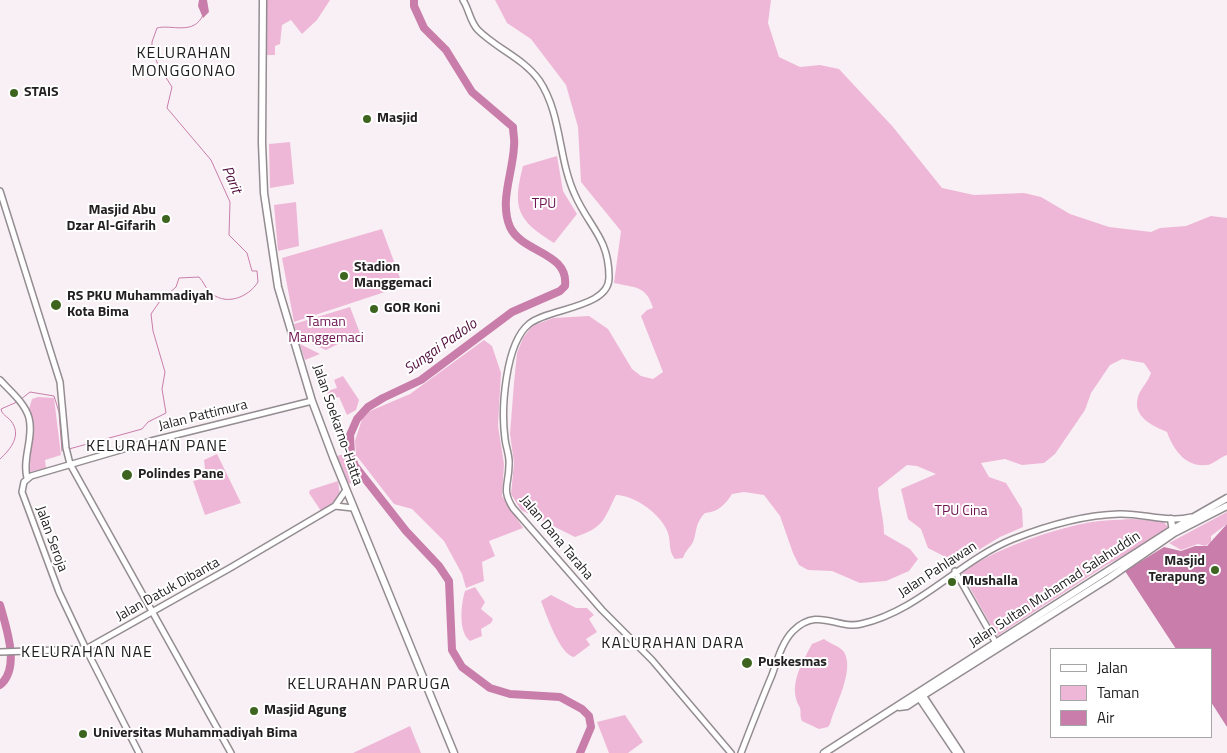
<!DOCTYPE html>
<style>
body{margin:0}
#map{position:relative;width:1227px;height:753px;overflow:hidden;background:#f8f0f4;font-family:"Titillium Web",sans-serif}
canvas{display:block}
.legend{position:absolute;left:1050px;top:648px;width:162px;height:90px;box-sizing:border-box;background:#fff;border:1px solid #a7a6a7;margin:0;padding:6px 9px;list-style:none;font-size:15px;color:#232022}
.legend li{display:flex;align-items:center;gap:10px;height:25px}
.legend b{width:25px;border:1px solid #a7a6a7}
</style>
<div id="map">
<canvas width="1227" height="753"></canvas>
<ul class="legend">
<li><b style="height:6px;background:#fff"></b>Jalan</li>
<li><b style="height:14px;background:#efb7d7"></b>Taman</li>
<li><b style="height:14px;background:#c97daa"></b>Air</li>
</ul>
</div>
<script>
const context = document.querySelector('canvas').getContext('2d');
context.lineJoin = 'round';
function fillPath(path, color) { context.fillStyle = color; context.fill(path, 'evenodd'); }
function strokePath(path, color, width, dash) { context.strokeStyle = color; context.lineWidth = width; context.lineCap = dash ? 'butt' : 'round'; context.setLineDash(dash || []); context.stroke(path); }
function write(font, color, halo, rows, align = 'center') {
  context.font = font + ' "Titillium Web",sans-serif'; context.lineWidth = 4; context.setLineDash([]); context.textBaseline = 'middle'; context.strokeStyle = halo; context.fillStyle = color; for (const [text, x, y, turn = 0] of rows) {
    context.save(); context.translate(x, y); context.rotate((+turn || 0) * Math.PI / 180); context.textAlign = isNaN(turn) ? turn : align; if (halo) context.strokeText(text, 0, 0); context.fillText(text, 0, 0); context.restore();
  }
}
fillPath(new Path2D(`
 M 267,0 L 330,0 L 317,20 L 302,34 L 291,20 L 282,25 L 280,44 L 275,46 L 275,55 L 267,55 Z
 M 495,0 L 771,0 L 768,23 L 779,57 L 800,67 L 820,65 L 839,69 L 893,127 L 942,188 L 974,195 L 1024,193 L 1041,197 L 1070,214 L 1109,227 L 1151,232 L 1160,228 L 1186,226 L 1211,216 L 1227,218 L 1227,455 C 1220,457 1213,465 1206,465 C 1185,467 1173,449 1167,432 C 1153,426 1132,417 1138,397 C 1140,389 1148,382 1151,373 L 1144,363 L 1122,359 L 1110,365 L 1091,393 L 1085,410 L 1055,454 L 1044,463 L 1022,465 L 1005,459 L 981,463 L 989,477 L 1006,483 L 1022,509 L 1023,527 L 1000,537 L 957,563 L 928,548 L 921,529 L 908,519 L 901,489 L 936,474 L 917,466 L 907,465 L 878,488 C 879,504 884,518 884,534 L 910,549 L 918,559 L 909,571 L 886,581 L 860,583 L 832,571 L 808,570 L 799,565 L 793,553 L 780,516 L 764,495 L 744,492 L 732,494 C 725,505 718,512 705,513 C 693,526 698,533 692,544 C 688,549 685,552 683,558 L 675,559 C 668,551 671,542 668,533 C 662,515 635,495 616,495 C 604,519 604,528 575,537 L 521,510 L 511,494 L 514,463 L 510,434 L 514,383 L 517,353 L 523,338 L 532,326 L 553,318 L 589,316 L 608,329 L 632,369 L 641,376 L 653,379 L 663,372 L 641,316 L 647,310 L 653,308 C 646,285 635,288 614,283 L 621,231 L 581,182 L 578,127 L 566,85 L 531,39 L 507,23 Z
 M 290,142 L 294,184 L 270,188 L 269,144 Z
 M 557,156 L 563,191 L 577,214 L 554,243 C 517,220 512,208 523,166 Z
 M 296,202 L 299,246 L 278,251 L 274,205 Z
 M 382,229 L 403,286 L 294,322 L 282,258 Z
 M 350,307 L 360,333 L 326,350 L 298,338 L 294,324 Z
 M 484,340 L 492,346 L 501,373 L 498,426 L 504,464 L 502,496 L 523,528 L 489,541 L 495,556 L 482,562 L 484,581 L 466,588 L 462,574 L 444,541 L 412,509 L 394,504 L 356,455 L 355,441 L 362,419 L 370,411 L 410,394 Z
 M 300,344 L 320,354 L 305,360 Z
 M 343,376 L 359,400 L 356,410 L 347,415 L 339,397 L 329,399 L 327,391 L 337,388 L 334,380 Z
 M 38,397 L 54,398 L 61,455 L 45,460 L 46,468 L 30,472 L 31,418 L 29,409 L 32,399 Z
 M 217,454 L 241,503 L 205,515 L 193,481 L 206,478 L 204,460 Z
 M 344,454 L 348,465 L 359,480 L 349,484 L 337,456 Z
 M 338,481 L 340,494 L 334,502 L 321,511 L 309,493 L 310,490 Z
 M 1227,512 L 1227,524 L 1211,536 L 1211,542 L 1205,546 L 1198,544 L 1181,550 L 1169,543 Z
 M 1132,519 L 1163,521 L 1168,527 L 1166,532 L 1105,566 L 997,636 L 961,572 C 997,549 1043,532 1086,523 C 1101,520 1117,520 1132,519 Z
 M 475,587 L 485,602 L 481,609 L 493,619 L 491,623 L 481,629 L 482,636 L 470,641 C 458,632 461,604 465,591 Z
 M 551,595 L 576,608 L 587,608 L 594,615 L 589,619 L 597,632 L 586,639 L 590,645 L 574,657 C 560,655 546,614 541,601 Z
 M 824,639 C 830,644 840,646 844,652 C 855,670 835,705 830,724 L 828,727 L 819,729 L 802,721 C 799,716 802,710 799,706 C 788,685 802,663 812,644 Z
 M 625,715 L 643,742 L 628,753 L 609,753 L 597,722 Z
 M 410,726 L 421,753 L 353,753 Z`), '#efb7d7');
fillPath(new Path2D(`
 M 199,0 L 207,0 L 209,12 L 203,18 L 198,6 Z
 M 1227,524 L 1227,727 L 1211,702 L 1211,649 L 1176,649 L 1125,571 L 1164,547 L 1181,551 L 1195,546 L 1207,546 Z`), '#c97daa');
strokePath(new Path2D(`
 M 20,400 L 30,392 L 54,396 L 59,412 L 62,451
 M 69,449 L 142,429 L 148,422 L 166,413 L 162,389 L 165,372 L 153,331 L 151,314 L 160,301 L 176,287 L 179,278 L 199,277 C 203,281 205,287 209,291 C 224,307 248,298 258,282 L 257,271 L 252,271 L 247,253 L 229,235 L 230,202 L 211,160 L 167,108 L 172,87 L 158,65 L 152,49 L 152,42 L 157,28 C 171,24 194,36 203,15
 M 0,459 C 11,449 22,435 11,421 C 7,416 2,415 1,409 L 17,402`), '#c97daa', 1);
strokePath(new Path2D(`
 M 414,0 L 414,6 L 424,28 L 446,50 L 472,92 L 513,127 C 513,133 515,140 514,146 C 513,173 499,201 510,227 C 522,253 569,252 565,286 L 560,291 L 512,312 L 421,380 L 383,398 L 368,407 L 357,419 L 350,435 L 351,455 L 355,466 L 406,531 L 439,566 L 449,581 L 452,650 L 462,667 L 490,688 L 510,694 L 560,697 L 582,709 L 589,716 L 591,727 L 580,753
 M 0,605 C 6,627 21,668 0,685`), '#c97daa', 8);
const secondary = new Path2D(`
 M 463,0 C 469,9 470,22 478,30 C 497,49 523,58 539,80 C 562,114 558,159 575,195 C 589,227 609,238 609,277 C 610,308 548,308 529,324 C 505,344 501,409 505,439 C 506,448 510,456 509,465 C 509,485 501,489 513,508 L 602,610 L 652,660 L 731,753
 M 0,191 L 60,382 L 66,448 L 70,464 L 231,753
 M 0,380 C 10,391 25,403 29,418 C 34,438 22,458 27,478
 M 335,506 L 346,490
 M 955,571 L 996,643
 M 0,652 L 86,649 L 230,568 L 335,506 L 353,508
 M 923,695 L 961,753
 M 919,698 L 956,753
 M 139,753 L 86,649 L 59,592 L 22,492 L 24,482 L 31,476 L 151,441 L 312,401
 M 741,753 C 751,727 761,701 772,675 C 777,661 782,642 793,631 C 818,606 837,630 861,624 C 919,611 959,561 1013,539 C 1046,526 1083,515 1119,514 C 1143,513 1168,523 1191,517`);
const highway = new Path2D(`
 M 263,0 L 262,143 L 264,193 L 278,287 L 312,401 L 333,457 L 454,753
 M 1171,519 L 1173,532
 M 899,707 L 907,706 L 919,698 L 1109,578 L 1174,533 L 1227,506
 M 824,753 L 1173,529 L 1227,498`);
strokePath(secondary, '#938c90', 8);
strokePath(highway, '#938c90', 9);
strokePath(secondary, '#fff', 5);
strokePath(highway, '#fff', 6);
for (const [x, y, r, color] of [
 [14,93,5,"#3e651f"],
 [367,119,5,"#3e651f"],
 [166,219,5,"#3e651f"],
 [344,276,5,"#3e651f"],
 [56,305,6,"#3e651f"],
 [374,309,5,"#3e651f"],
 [127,475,6,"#3e651f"],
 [1215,570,5,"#3e651f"],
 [952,582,5,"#3e651f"],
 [747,663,6,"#3e651f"],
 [254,711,5,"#3e651f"],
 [83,734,5,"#3e651f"]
]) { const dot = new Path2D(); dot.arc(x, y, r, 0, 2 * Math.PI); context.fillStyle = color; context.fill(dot); strokePath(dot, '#fff', 2); }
write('bold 14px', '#232022', '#fff', [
 ["STAIS",24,93],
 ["Masjid",377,119],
 ["Masjid Abu",156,211,"right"],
 ["Dzar Al-Gifarih",156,227,"right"],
 ["Stadion",354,268],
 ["Manggemaci",354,284],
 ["RS PKU Muhammadiyah",67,297],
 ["Kota Bima",67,313],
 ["GOR Koni",384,309],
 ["Polindes Pane",138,475],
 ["Masjid",1205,562,"right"],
 ["Terapung",1205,578,"right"],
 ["Mushalla",962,582],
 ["Puskesmas",758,663],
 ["Masjid Agung",264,711],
 ["Universitas Muhammadiyah Bima",93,734]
], 'left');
write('14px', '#6d1251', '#fff', [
 ["TPU",544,205],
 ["Taman",326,323],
 ["Manggemaci",326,339],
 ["TPU Cina",961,512]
]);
write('14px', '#232022', '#fff', [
 ["Jalan Pattimura",203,416,-14],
 ["Jalan Soekarno-Hatta",337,425,71],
 ["Jalan Dana Taraha",556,538,50],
 ["Jalan Seroja",51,539,70],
 ["Jalan Pahlawan",938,570,-33],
 ["Jalan Datuk Dibanta",168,590,-29],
 ["Jalan Sultan Muhamad Salahuddin",1055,590,-33]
]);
write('italic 15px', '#510d3c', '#fff', [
 ["Parit",231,180,67],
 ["Sungai Padolo",441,347,-35]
]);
context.letterSpacing = '1px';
write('16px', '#232022', '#fff', [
 ["KELURAHAN",184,54],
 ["MONGGONAO",184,72],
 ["KELURAHAN PANE",157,447],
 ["KALURAHAN DARA",673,644],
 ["KELURAHAN NAE",87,653],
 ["KELURAHAN PARUGA",369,685]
]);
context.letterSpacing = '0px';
</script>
